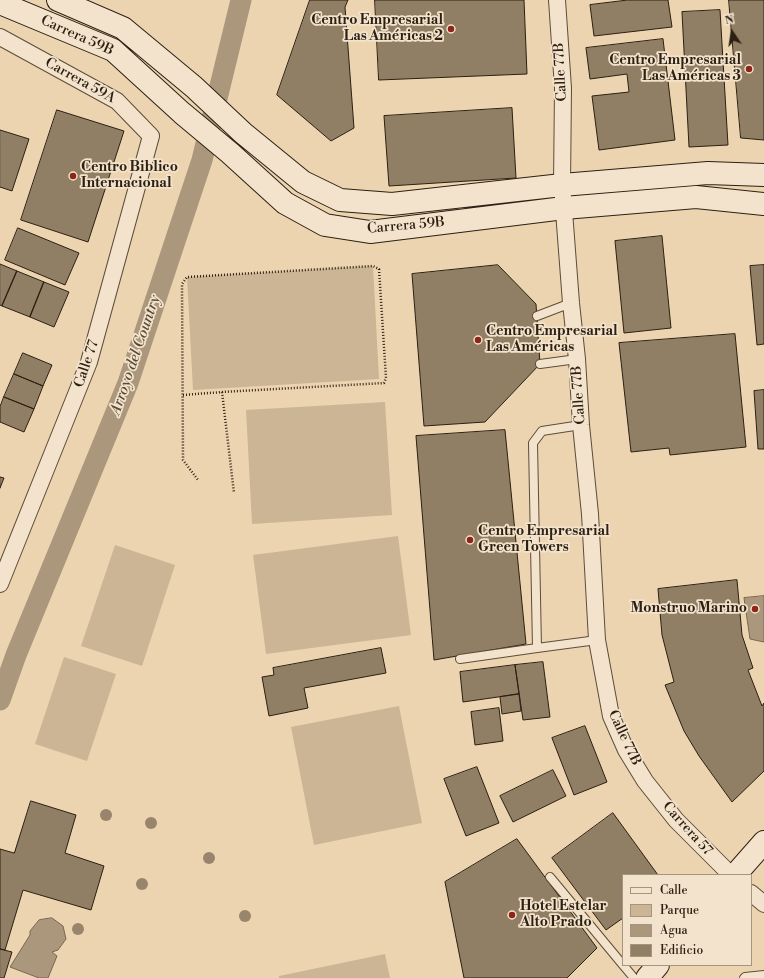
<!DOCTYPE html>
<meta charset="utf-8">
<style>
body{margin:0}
#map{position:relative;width:764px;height:978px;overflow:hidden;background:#ecd4b0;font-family:"Libre Bodoni",serif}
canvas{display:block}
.legend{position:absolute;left:622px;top:874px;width:130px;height:92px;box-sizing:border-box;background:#f3e3cc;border:1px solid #a39582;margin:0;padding:5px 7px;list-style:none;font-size:12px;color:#2c2013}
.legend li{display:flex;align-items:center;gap:8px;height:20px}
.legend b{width:20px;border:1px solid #a39582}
.north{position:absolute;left:712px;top:12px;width:40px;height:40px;-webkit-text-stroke:3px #f3e3cc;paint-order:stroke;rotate:347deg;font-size:11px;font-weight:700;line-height:16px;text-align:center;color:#2c2013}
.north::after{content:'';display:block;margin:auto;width:14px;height:18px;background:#2c2013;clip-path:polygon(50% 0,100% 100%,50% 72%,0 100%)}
</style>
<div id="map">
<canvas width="764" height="978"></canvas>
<ul class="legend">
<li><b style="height:5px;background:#f3e3cc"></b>Calle</li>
<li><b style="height:11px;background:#cbb595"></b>Parque</li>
<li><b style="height:11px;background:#ab977b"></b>Agua</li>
<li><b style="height:11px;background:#907e65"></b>Edificio</li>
</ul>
<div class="north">N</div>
</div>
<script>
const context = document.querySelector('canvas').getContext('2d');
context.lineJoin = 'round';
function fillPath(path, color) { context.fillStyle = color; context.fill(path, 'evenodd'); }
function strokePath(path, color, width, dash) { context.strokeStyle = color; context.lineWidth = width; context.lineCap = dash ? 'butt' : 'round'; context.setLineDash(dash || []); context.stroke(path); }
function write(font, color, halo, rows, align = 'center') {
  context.font = font + ' "Libre Bodoni",serif'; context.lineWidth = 3.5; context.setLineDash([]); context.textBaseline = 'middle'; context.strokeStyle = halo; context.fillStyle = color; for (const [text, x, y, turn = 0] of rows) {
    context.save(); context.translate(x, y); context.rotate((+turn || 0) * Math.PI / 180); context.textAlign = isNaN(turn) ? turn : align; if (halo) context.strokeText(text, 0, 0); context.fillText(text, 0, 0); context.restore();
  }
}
fillPath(new Path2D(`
 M 373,266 L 379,379 L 193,390 L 187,277 Z
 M 385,402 L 392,515 L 252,524 L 246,410 Z
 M 398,536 L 411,635 L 266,654 L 253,555 Z
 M 115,545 L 175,565 L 142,666 L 81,646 Z
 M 64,657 L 116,674 L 87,761 L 35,744 Z
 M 399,706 L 422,823 L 314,845 L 291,727 Z
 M 385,954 L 390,978 L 279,978 L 279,976 Z`), '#cbb595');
const water = new Path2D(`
 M 764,596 L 764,642 L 750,639 L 744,598 Z
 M 52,918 L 63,926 L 66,939 L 58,950 L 52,952 L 57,956 L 48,978 L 39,978 L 10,967 L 30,935 L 30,931 L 39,920 Z`);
fillPath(water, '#ab977b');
strokePath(water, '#786751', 1);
strokePath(new Path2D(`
 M 0,700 L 16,655 L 128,383 L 202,160 L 241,0`), '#ab977b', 21);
const building = new Path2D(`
 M 310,0 L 348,0 L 345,7 L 354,128 L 331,141 L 277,95 Z
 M 375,0 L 524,0 L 527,74 L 379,80 Z
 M 628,0 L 668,0 L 672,27 L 594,36 L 590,5 Z
 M 729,0 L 764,0 L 764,140 L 741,138 Z
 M 720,10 L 728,145 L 689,147 L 682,12 Z
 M 663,39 L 675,140 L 599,150 L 592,96 L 629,92 L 627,74 L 590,79 L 586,48 Z
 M 512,108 L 516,178 L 389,186 L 384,116 Z
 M 57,110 L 124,131 L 88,242 L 21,220 Z
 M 0,130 L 29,139 L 12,191 L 0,187 Z
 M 18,228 L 79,253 L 65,285 L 5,260 Z
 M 662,236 L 671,328 L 624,333 L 615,241 Z
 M 0,264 L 17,271 L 2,306 L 0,305 Z
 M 498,265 L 536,304 L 540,364 L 485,422 L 424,426 L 412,274 Z
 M 764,265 L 764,344 L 757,345 L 750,266 Z
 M 17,271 L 44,282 L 30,317 L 2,306 Z
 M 44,282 L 69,292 L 54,327 L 30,317 Z
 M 735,334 L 746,447 L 670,455 L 669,448 L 631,452 L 619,343 Z
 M 23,353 L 52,365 L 43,386 L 14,374 Z
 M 14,374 L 43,386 L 34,409 L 4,397 Z
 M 764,390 L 764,449 L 758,449 L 754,391 Z
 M 4,397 L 34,409 L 24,432 L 0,422 L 0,407 Z
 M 505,430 L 526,644 L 434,660 L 416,436 Z
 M 0,477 L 4,478 L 0,488 Z
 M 737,580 L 742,635 L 753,668 L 748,670 L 762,706 L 764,703 L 764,771 L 732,802 L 699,756 L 684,731 L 665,685 L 674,682 L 662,635 L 658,589 Z
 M 381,648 L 386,673 L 304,688 L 308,708 L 269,716 L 262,677 L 274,675 L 273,668 Z
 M 543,662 L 550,717 L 523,720 L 515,665 Z
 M 515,665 L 519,694 L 463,702 L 460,672 Z
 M 519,694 L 521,711 L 502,714 L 500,697 Z
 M 499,708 L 503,741 L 475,745 L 471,712 Z
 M 585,726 L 607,782 L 574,795 L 552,738 Z
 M 477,767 L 499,823 L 466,836 L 444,779 Z
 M 553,770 L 566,796 L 513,822 L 500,796 Z
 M 31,801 L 76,815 L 65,853 L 104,866 L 91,910 L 23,890 L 5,950 L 0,949 L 0,849 L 14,853 Z
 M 613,813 L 658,875 L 623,875 L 623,918 L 606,930 L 552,858 Z
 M 517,839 L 597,948 L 567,978 L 464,978 L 445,882 Z
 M 0,949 L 12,952 L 4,978 L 0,978 Z`);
fillPath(building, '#907e65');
strokePath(building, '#2c2013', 1);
const lane = new Path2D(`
 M 537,316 L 571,303
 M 540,364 L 577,359
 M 581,425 L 542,431 L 533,443 L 537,648 L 597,640
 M 460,659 L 537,648
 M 550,877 L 623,965
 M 623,965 L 634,978
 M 744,978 L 745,977 L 764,975`);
const street = new Path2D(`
 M 557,0 L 563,88 L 562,185 L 571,303 L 577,359 L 581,425 L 590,514 L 597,640 L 611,716 L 626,750 L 645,781 L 676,820 L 731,875
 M 0,37 L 117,101 L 151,136 L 89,362 L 0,584
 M 751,893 L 764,904`);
const secondary = new Path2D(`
 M 58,0 L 123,28 L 194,87 L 243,133 L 303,182 L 340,200 L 392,204 L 562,185 L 708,173 L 764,175
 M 0,3 L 113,50 L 182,113 L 230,153 L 285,203 L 325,225 L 370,232 L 564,208 L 696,197 L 764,204
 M 735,875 L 764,842
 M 647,978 L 658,965`);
strokePath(lane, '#5c4d3a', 10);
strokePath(street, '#5c4d3a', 18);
strokePath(secondary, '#2c2013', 24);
strokePath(new Path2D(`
 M 222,392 L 234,493
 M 183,395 L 222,392 L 384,383 L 386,378 L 379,269 L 373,266 L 187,277 L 182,284 L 183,460 L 198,480`), '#2c2013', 2.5, [1, 2]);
strokePath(lane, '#f3e3cc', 8);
strokePath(street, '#f3e3cc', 16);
strokePath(secondary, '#f3e3cc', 22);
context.fillStyle = '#98856c';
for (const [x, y] of [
 [106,815],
 [151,823],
 [209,858],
 [142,884],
 [245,916],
 [78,929]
]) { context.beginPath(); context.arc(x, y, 6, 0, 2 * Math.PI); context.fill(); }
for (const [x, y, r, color] of [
 [451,29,4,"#8f2418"],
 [749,69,4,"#8f2418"],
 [73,176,4,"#8f2418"],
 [478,340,4,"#8f2418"],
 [470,540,4,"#8f2418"],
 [755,609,4,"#8f2418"],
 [512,915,4,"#8f2418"]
]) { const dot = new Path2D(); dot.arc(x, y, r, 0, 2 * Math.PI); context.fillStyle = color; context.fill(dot); strokePath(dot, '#f3e3cc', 1.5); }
write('bold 14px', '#2c2013', '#f3e3cc', [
 ["Centro Empresarial",443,21,"right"],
 ["Las Américas 2",443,37,"right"],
 ["Centro Empresarial",741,61,"right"],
 ["Las Américas 3",741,77,"right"],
 ["Centro Biblico",81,168],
 ["Internacional",81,184],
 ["Centro Empresarial",486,332],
 ["Las Américas",486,348],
 ["Centro Empresarial",478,532],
 ["Green Towers",478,548],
 ["Monstruo Marino",747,609,"right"],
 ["Hotel Estelar",520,907],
 ["Alto Prado",520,923]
], 'left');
write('14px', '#2c2013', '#f3e3cc', [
 ["Carrera 59B",77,36,24],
 ["Calle 77B",561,72,-93],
 ["Carrera 59A",80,81,29],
 ["Carrera 59B",406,226,-5],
 ["Calle 77",87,364,-71],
 ["Calle 77B",579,395,-94],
 ["Calle 77B",624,738,65],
 ["Carrera 57",687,829,48]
]);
write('italic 15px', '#584a37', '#f3e3cc', [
 ["Arroyo del Country",136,355,-71]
]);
</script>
